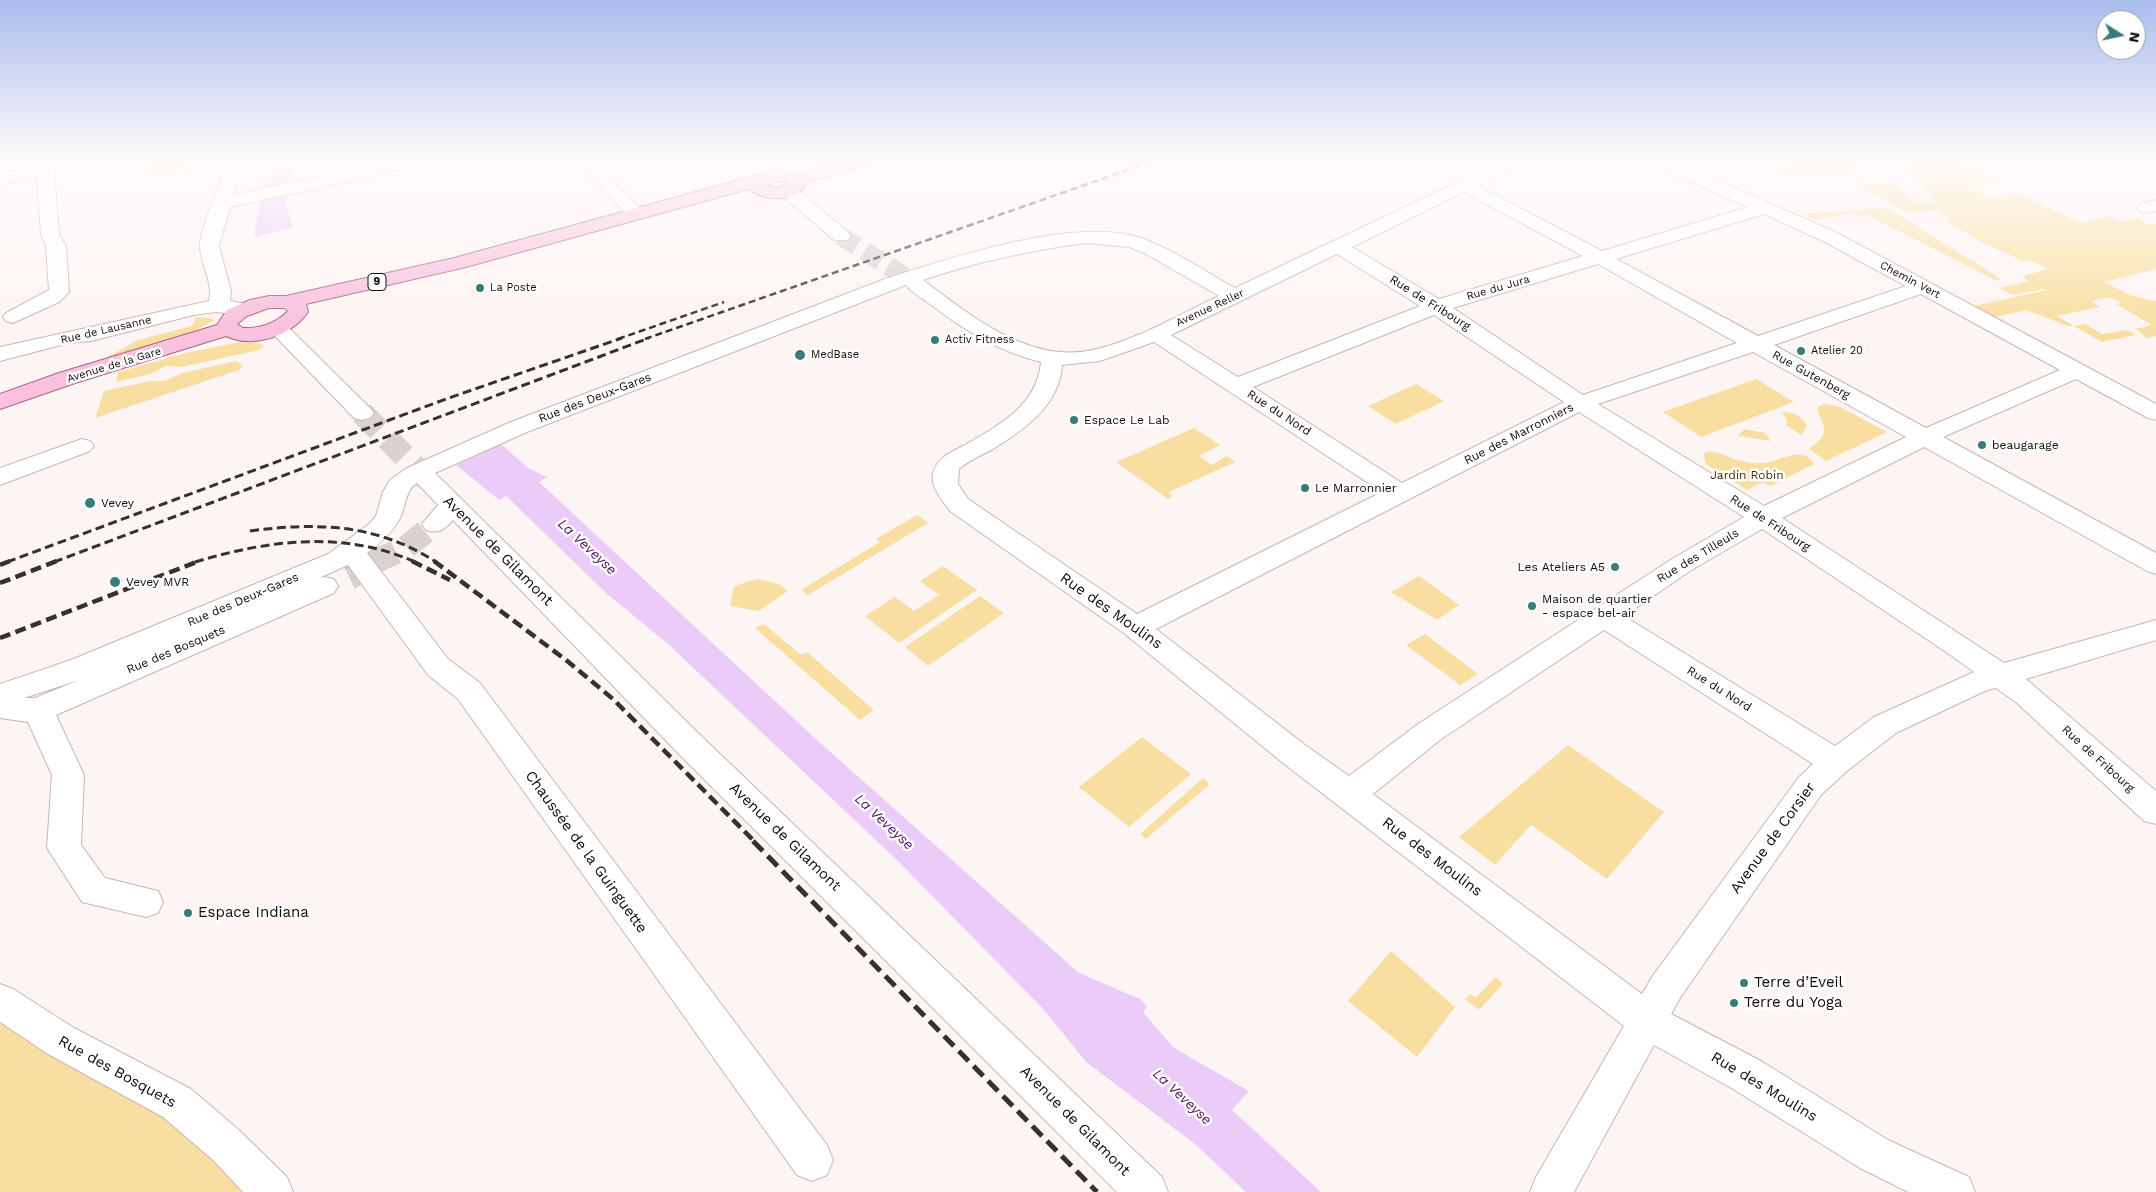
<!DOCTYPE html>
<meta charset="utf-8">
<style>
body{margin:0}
#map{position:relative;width:2156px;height:1192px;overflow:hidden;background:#fdf5f4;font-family:"Work Sans",sans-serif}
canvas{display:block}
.north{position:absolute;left:2096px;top:10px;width:50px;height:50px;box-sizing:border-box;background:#fff;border:1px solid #9f9d9d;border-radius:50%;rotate:100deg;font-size:14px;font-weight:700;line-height:20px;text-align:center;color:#100a09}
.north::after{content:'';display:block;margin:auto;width:18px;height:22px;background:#377e78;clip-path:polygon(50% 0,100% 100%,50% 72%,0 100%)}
</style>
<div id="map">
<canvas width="2156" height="1192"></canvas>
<div class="north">N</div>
</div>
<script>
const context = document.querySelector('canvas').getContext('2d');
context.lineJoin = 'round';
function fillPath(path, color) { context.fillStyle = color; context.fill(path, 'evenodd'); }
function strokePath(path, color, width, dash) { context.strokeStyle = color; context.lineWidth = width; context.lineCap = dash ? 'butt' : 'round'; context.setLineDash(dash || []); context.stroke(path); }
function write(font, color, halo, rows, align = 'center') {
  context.font = font + ' "Work Sans",sans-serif'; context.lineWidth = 5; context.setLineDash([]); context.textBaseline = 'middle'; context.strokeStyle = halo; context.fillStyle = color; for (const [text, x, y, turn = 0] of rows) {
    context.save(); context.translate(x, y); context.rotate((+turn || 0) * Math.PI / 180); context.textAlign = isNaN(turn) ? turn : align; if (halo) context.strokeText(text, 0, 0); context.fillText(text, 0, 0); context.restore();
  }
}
fillPath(new Path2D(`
 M 154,160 L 195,160 L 190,160 L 185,170 L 150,174 Z
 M 1786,160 L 1870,160 L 1871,162 L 1846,172 L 1785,173 Z
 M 1923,160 L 1950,160 L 1977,169 L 1994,181 L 1969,187 L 1993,199 L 2019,193 L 2080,223 L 2108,216 L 2122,222 L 2136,218 L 2151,225 L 2156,224 L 2156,269 L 2104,282 L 2133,296 L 2156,301 L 2156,336 L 2147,338 L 2136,329 L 2152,325 L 2116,304 L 2122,303 L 2108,297 L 2091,301 L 2100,307 L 2057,316 L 2074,326 L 2085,324 L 2102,334 L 2127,330 L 2136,335 L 2102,342 L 2074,326 L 2068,326 L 2026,310 L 1995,317 L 1974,306 L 2046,290 L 2044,289 L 2013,295 L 2000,288 L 2028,281 L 2023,276 L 2048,269 L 2028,260 L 2023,261 L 1981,242 L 1946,221 L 1951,220 L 1935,210 L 1909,214 L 1865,189 L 1862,184 L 1867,182 L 1898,184 L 1911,201 L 1935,202 L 1922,184 L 1932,183 L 1919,180 L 1907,163 L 1927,164 Z
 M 1888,208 L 2001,279 L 1997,281 L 1865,214 L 1856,216 L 1851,213 L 1816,220 L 1799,214 Z
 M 196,317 L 211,318 L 215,320 L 188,334 L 103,360 L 138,340 L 192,326 Z
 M 240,342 L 259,343 L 264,346 L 259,350 L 182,367 L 166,366 L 150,374 L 116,382 L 118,372 L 185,353 Z
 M 236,361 L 242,365 L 239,370 L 95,418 L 104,391 L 150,381 L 165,381 L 182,373 Z
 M 1756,379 L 1794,402 L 1701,437 L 1663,412 Z
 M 1416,384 L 1444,401 L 1396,424 L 1368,406 Z
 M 1825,404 L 1840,407 L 1887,432 L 1826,461 L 1809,449 C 1829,434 1826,431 1817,409 L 1819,406 Z
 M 1782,412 C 1793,412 1802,416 1807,426 L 1801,435 L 1786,425 L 1787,421 Z
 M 1194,428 L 1220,445 L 1199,456 L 1212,465 L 1227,456 L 1235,462 L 1169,492 L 1172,496 L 1168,499 L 1116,462 Z
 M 1744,429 L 1765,433 L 1771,441 L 1738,436 Z
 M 1709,451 C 1728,454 1740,465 1762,463 C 1778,463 1803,443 1814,464 L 1770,486 L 1763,482 L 1747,490 L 1706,464 L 1703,454 Z
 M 917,515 L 928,523 L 808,595 L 801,590 L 880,542 L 876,539 Z
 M 943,566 L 977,590 L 899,643 L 865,616 L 895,597 L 914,611 L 939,595 L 920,581 Z
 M 1419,576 L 1459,605 L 1437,620 L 1391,592 Z
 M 757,579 L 779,584 L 788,591 L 759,611 L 730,606 L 734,586 Z
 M 980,596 L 1004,613 L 928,666 L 905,647 Z
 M 764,624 L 801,655 L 807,652 L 874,710 L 860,720 L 755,628 Z
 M 1425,634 L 1478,674 L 1460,685 L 1406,645 Z
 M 1142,737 L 1191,774 L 1129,827 L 1079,787 Z
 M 1568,745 L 1664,812 L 1607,879 L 1531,825 L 1495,865 L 1459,837 Z
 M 1203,778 L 1210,784 L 1146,839 L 1140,834 Z
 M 1391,951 L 1455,1007 L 1417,1057 L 1348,1001 Z
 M 1496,977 L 1503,984 L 1479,1010 L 1465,999 L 1470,994 L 1476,997 Z
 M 0,1001 L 272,1192 L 0,1192 Z`), '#f8dfa1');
fillPath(new Path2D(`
 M 276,160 L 298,160 C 284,182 283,203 294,227 L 254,237 L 262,187 Z
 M 501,444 L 528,468 L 547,477 L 539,482 L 818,741 L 1079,973 L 1140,999 L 1147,1006 L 1143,1012 L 1174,1048 L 1249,1091 L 1232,1110 L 1321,1192 L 1246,1192 L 1195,1144 L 1086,1062 L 1045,1011 L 898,861 L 669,645 L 606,593 L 506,496 L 499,500 L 456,465 Z`), '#ebcbf8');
strokePath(new Path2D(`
 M 841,236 L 915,283`), '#d9d2d1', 19, [19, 9]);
strokePath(new Path2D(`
 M 362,413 L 427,479
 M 374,562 L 405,548 L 435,524`), '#d9d2d1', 24, [24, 12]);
strokePath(new Path2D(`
 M 348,575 L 377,561`), '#d9d2d1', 30, [30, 15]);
const minor = new Path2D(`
 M 36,160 L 53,160 L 59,234 L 66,246 L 69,292 L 59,302 L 13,323 L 6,321 L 3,317 L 6,313 L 49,290 L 46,246 L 41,234 L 37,176 L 0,185 L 0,175 L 36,165 Z
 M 230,160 L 247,160 L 233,195 L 400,160 L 432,160 L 429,164 L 423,165 L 230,207 L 219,246 L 231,291 L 230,301 L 250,305 L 253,309 L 250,313 L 243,315 L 216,312 L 194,315 L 91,341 L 69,343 L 0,361 L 0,347 L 209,301 C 213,283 202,266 200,248 C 198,235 223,174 230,160 Z
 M 576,160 L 593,160 L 641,209 L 644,213 L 641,217 L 629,217 Z
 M 1504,160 L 1526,160 L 1523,164 L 1478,186 L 1602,251 L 1748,207 L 1651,164 L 1648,160 L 1671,160 L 1837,233 L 2156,404 L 2156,420 L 2148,418 L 2076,379 L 1943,437 L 2156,553 L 2156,574 L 2147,571 L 1924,447 L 1782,518 L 2004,663 L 2156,620 L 2156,640 L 2026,679 L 2156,791 L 2156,824 L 2144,821 L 2017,703 L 1996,688 L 1987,690 L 1896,733 L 1847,771 L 1821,795 L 1680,998 L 1671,1014 L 1761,1061 L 1888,1140 L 1969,1177 L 1975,1192 L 1908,1192 L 1860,1168 L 1733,1089 L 1654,1045 L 1574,1192 L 1530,1192 L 1536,1177 L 1624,1026 L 1283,763 L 1125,634 L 950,511 C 943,501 930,487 933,473 C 937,458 951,452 963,446 C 998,426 1037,406 1041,362 C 1000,352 967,332 934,307 C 925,300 913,294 906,285 L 527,432 L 435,473 L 697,732 L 1162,1177 L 1168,1192 L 1117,1192 L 675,750 L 453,520 C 444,530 439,534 426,530 L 422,524 L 438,505 L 417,483 C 404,492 407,505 400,518 C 392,533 381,543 367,553 L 448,659 L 480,683 L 827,1145 L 833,1160 L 827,1175 L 812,1181 L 797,1175 L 458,699 L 428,675 L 348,565 L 319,578 L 324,577 L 334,579 L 338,586 L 334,593 L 56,715 L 84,775 L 81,845 L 105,878 L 158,891 L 163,902 L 158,913 L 146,917 L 82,902 L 47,848 L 52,775 L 28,722 L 0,718 L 0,684 L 71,660 L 328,554 L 369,524 L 376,516 L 383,492 L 390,480 L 407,468 L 511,422 L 885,279 C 950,258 1076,216 1141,238 C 1174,250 1204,271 1235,288 ZM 1464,192 L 1583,256 L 1439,299 L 1352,247 ZM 1764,214 L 1823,241 L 1906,286 L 1758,336 L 1616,259 ZM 1086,243 L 1129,247 L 1146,254 L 1219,296 C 1178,315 1137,340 1093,350 C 1029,364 971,316 923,280 C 976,262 1031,250 1086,243 ZM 1337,254 L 1420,306 L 1238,377 L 1171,335 ZM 1598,264 L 1737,343 L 1583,395 L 1453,308 ZM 1921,294 L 2060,370 L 1926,428 L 1774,345 ZM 1434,315 L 1564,402 L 1402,483 L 1253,387 ZM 1154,342 L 1382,492 L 1137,614 L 968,499 L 958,484 L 959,469 C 968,461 982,455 993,449 C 1024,430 1060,405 1062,365 L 1100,361 ZM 1753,352 L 1906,437 L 1764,506 L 1598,404 ZM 1579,412 L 1744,517 L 1672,559 L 1418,724 L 1349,776 L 1305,745 L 1156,629 ZM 1762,529 L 1952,656 L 1974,672 L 1874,717 L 1835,746 L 1624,616 L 1690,571 ZM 1604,630 L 1813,764 L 1799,777 L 1654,974 L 1642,994 L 1373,794 L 1440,740 ZM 79,680 L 35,698 L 24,698 Z
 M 788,186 L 794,187 L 848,232 L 850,236 L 848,240 L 834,240 L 782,195 L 779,191 L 782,187 Z
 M 2156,200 L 2156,211 L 2146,213 L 2140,212 L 2137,208 L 2140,204 Z
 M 278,322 L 285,324 L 370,408 L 374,413 L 370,418 L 362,420 L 354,418 L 271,332 L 267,328 L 271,324 Z
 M 82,439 L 90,441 L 94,446 L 90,451 L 0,485 L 0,468 Z
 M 0,984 L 13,989 L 74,1028 L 191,1089 L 241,1132 L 287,1177 L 293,1192 L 243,1192 L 213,1160 L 163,1117 L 48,1054 L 0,1022 Z`);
const major = new Path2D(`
 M 848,160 L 875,160 L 872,164 L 806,182 C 802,202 762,203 750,189 L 734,193 L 466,267 L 306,304 L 308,312 C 291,336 253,349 226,336 L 75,383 L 0,409 L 0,394 L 59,373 L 217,325 L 227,310 L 250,300 L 269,296 L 286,296 L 454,258 L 772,171 L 797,173 ZM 774,181 L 789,182 L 779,188 L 767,186 ZM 269,308 L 284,308 L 288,311 C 277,323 259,329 243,328 L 237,324 L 247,316 Z`);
strokePath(minor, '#c8b5b4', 2);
strokePath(major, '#a56684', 2);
fillPath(minor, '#fff');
fillPath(major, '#f9c1dd');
strokePath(new Path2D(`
 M 618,339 L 724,302
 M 645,339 L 1156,160`), '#36302f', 2.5, [7, 4]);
strokePath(new Path2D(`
 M 250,531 C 317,522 378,524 436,562
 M 7,562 L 446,399 L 622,338
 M 54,562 L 649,338
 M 195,562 C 268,540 344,530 415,562`), '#36302f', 3, [9, 4.5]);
strokePath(new Path2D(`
 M 412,561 L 450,580
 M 434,561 L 566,660 L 613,699 L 755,842
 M 0,565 L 10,561
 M 0,583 L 57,561
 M 0,638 L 199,561`), '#36302f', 4.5, [11, 5.5]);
strokePath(new Path2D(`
 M 753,841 L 1097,1192`), '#36302f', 5, [14, 7]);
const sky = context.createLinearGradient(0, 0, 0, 327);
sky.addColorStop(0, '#a9bdee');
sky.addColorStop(0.49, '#fefafa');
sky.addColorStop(1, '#fefafa00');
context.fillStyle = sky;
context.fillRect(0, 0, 2156, 327);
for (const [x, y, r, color] of [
 [480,288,5,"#377e78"],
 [935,340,5,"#377e78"],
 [1801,351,5,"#377e78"],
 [800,355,6,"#377e78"],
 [1074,420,5,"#377e78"],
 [1982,445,5,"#377e78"],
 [1305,488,5,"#377e78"],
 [90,503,6,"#377e78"],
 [1615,567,5,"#377e78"],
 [115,582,6,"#377e78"],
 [1532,606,5,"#377e78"],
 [188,913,5,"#377e78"],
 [1744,983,5,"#377e78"],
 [1734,1003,5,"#377e78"]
]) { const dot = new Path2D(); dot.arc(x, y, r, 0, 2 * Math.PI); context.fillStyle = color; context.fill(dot); strokePath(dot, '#fff', 2); }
write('11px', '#100a09', '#fff', [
 ["Chemin Vert",1910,280,28],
 ["Rue du Jura",1498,288,-16],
 ["Avenue Reller",1210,308,-25],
 ["Rue de Lausanne",106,330,-13],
 ["Avenue de la Gare",114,365,-17]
]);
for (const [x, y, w] of [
 [377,282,18]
]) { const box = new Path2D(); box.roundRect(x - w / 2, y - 8.5, w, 17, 4); context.fillStyle = '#fff'; context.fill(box); strokePath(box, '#100a09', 1); }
write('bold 11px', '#100a09', null, [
 ["9",377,282]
]);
write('11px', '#100a09', '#fff', [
 ["La Poste",490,288],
 ["Activ Fitness",945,340],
 ["Atelier 20",1811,351],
 ["MedBase",811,355]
], 'left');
write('12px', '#100a09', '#fff', [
 ["Rue de Fribourg",1430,303,32],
 ["Rue Gutenberg",1811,375,29],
 ["Rue des Deux-Gares",595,398,-21],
 ["Rue du Nord",1279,413,33],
 ["Rue des Marronniers",1519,434,-27],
 ["Rue de Fribourg",1770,523,33],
 ["Rue des Tilleuls",1698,556,-31],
 ["Rue des Deux-Gares",243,600,-23],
 ["Rue des Bosquets",176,650,-23],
 ["Rue du Nord",1719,689,32],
 ["Rue de Fribourg",2098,759,42]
]);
write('12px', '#100a09', '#fff', [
 ["Espace Le Lab",1084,420],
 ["beaugarage",1992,445],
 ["Le Marronnier",1315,488],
 ["Vevey",101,503],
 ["Les Ateliers A5",1605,567,"right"],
 ["Vevey MVR",126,582],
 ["Maison de quartier",1542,599],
 ["- espace bel-air",1542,613]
], 'left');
write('12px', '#3c2e06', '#fff', [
 ["Jardin Robin",1747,475]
]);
write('italic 14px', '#500d65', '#fff', [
 ["La Veveyse",587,547,43],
 ["La Veveyse",884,822,43],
 ["La Veveyse",1182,1097,43]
]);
write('15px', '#100a09', '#fff', [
 ["Avenue de Gilamont",498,551,45],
 ["Rue des Moulins",1111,611,35],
 ["Avenue de Gilamont",785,837,44],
 ["Avenue de Corsier",1773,838,-54],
 ["Chaussée de la Guinguette",586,852,54],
 ["Rue des Moulins",1432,857,37],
 ["Rue des Bosquets",117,1072,29],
 ["Rue des Moulins",1764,1087,31],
 ["Avenue de Gilamont",1075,1121,45]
]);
write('15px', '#100a09', '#fff', [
 ["Espace Indiana",198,913],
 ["Terre d’Eveil",1754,983],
 ["Terre du Yoga",1744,1003]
], 'left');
</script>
